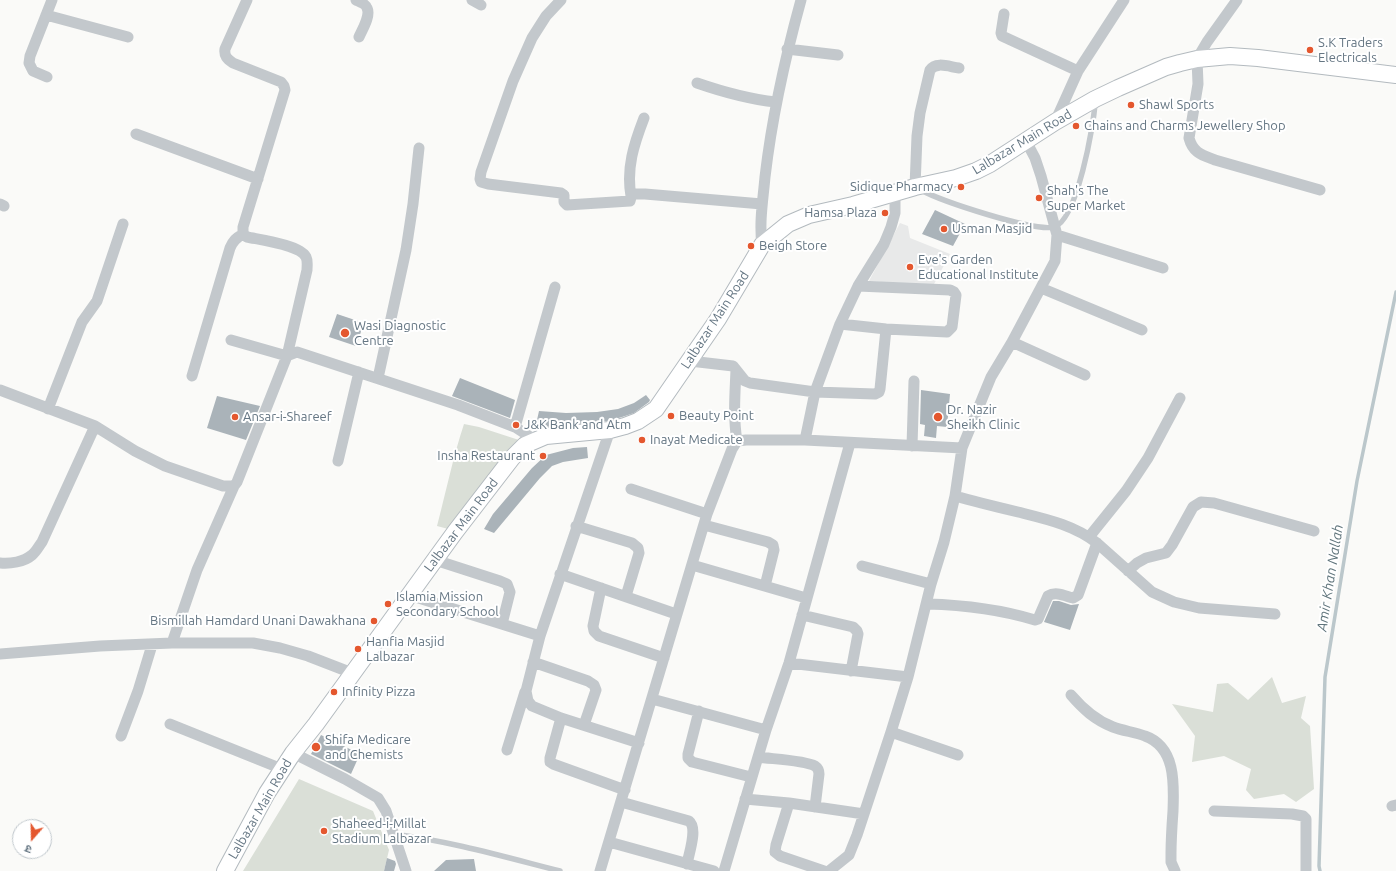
<!DOCTYPE html>
<meta charset="utf-8">
<style>
body{margin:0}
#map{position:relative;width:1396px;height:871px;overflow:hidden;background:#fafaf8;font-family:Ubuntu,"Noto Sans Devanagari",sans-serif}
canvas{display:block}
.north{position:absolute;left:12px;top:819px;width:40px;height:40px;box-sizing:border-box;background:#fff;border:1px solid #c1c8cd;border-radius:50%;rotate:200deg;font-size:11px;font-weight:700;line-height:16px;text-align:center;color:#657683}
.north::after{content:'';display:block;margin:auto;width:14px;height:18px;background:#e4572e;clip-path:polygon(50% 0,100% 100%,50% 72%,0 100%)}
</style>
<div id="map">
<canvas width="1396" height="871"></canvas>
<div class="north">उ</div>
</div>
<script>
const context = document.querySelector('canvas').getContext('2d');
context.lineJoin = 'round';
function fillPath(path, color) { context.fillStyle = color; context.fill(path, 'evenodd'); }
function strokePath(path, color, width, dash) { context.strokeStyle = color; context.lineWidth = width; context.lineCap = dash ? 'butt' : 'round'; context.setLineDash(dash || []); context.stroke(path); }
function write(font, color, halo, rows, align = 'center') {
  context.font = font + ' Ubuntu,sans-serif'; context.lineWidth = 4; context.setLineDash([]); context.textBaseline = 'middle'; context.strokeStyle = halo; context.fillStyle = color; for (const [text, x, y, turn = 0] of rows) {
    context.save(); context.translate(x, y); context.rotate((+turn || 0) * Math.PI / 180); context.textAlign = isNaN(turn) ? turn : align; if (halo) context.strokeText(text, 0, 0); context.fillText(text, 0, 0); context.restore();
  }
}
fillPath(new Path2D(`
 M 900,223 L 908,226 L 910,238 L 950,254 L 933,286 L 869,281 Z`), '#e8e9e9');
fillPath(new Path2D(`
 M 464,424 L 479,427 L 522,441 L 452,530 L 437,526 C 446,492 453,457 464,424 Z
 M 1272,677 L 1282,703 L 1306,696 L 1301,718 L 1310,726 L 1314,789 L 1296,802 L 1284,794 L 1254,799 L 1246,790 L 1251,769 L 1224,756 L 1192,762 L 1195,736 L 1172,704 L 1213,712 L 1217,684 L 1228,683 L 1248,700 Z
 M 299,779 L 373,811 L 389,850 L 384,871 L 243,871 Z`), '#dadfd7');
strokePath(new Path2D(`
 M 1320,871 L 1319,866 L 1325,677 L 1357,481 L 1396,292`), '#bbc7cb', 3.5);
fillPath(new Path2D(`
 M 935,210 L 965,224 L 953,246 L 922,234 Z
 M 337,314 L 364,323 L 356,346 L 329,337 Z
 M 460,378 L 515,400 L 510,418 L 452,396 Z
 M 921,390 L 950,394 L 947,427 L 937,426 L 936,438 L 924,436 L 925,425 L 920,424 Z
 M 646,395 L 650,400 L 649,402 L 634,413 L 622,417 L 608,421 L 545,427 L 535,429 L 539,411 L 566,413 L 597,412 L 618,409 L 634,403 Z
 M 217,396 L 260,406 L 246,440 L 207,428 Z
 M 587,447 L 588,458 L 563,462 L 552,466 L 540,478 L 494,533 L 484,529 L 493,514 L 532,468 L 546,455 L 573,448 Z
 M 1053,601 L 1059,601 L 1071,605 L 1079,604 L 1070,630 L 1044,622 Z
 M 321,735 L 360,754 L 351,774 L 311,754 Z
 M 387,858 L 395,861 L 396,864 L 394,871 L 384,871 Z
 M 474,859 L 476,871 L 434,871 L 446,860 Z`), '#aab3b9');
const secondary = new Path2D(`
 M 225,871 L 267,793 L 293,753 L 316,724 L 455,532 L 512,458 L 525,445 L 546,436 L 610,430 L 625,426 L 638,421 L 656,409 L 718,319 L 762,245 L 788,224 L 809,215 L 853,205 L 915,187 L 956,178 L 976,171 L 990,164 L 1055,122 L 1095,99 L 1118,88 L 1166,67 L 1180,63 L 1197,59 L 1230,56 L 1258,58 L 1396,75`);
strokePath(secondary, '#b3babf', 18);
strokePath(new Path2D(`
 M 921,190 C 941,201 1034,232 1054,227 C 1077,221 1094,124 1095,103
 M 393,834 C 450,841 505,857 560,871`), '#c3c8cc', 5.5);
strokePath(new Path2D(`
 M 356,0 C 360,2 366,4 367,8 C 371,16 362,30 359,37
 M 472,0 L 481,5
 M 561,0 L 546,16 L 532,38 L 513,81 L 481,172 L 480,179 L 481,182 L 488,184 L 561,193 L 564,195 L 564,202 L 567,205 L 630,201 L 632,194 L 645,194 L 762,204
 M 1237,0 L 1207,42 L 1197,59 L 1198,84 L 1189,138 C 1193,153 1202,155 1215,160 L 1320,190
 M 1004,14 L 1001,33 L 1002,36 L 1078,71
 M 46,15 L 128,37
 M 787,49 L 838,55
 M 47,77 L 33,71 L 29,63 L 30,56 L 52,0
 M 697,83 C 723,92 748,99 776,102
 M 1055,122 L 1078,71 L 1124,0
 M 136,134 L 258,179
 M 915,187 L 917,136 L 920,113 L 930,70 C 936,61 950,67 959,68
 M 631,196 C 626,168 634,144 644,118
 M 0,204 L 4,206
 M 1057,235 L 1163,268
 M 762,245 C 759,222 763,200 765,177 C 772,117 785,58 801,0
 M 1041,288 L 1142,330
 M 840,324 L 886,329 L 947,332 L 952,327 L 956,295 L 954,292 L 950,290 L 858,286
 M 231,340 L 287,356 L 297,352 L 458,405 L 515,427 L 535,440
 M 1012,342 L 1085,375
 M 690,361 L 733,366 L 745,381 L 750,383 L 815,392 L 875,394 L 879,392 L 880,389 L 886,329
 M 736,370 C 735,394 733,417 737,441
 M 192,376 L 230,248 C 233,241 236,238 243,234
 M 378,378 L 406,250 L 413,204 L 419,148
 M 0,390 L 95,426 L 135,451 L 165,466 L 223,486 L 234,486
 M 48,409 L 82,322 L 97,301 L 123,224
 M 515,427 L 555,287
 M 610,430 L 540,636 L 526,691 L 528,701 L 532,706 L 561,718 L 639,743
 M 805,440 L 815,392 L 840,324 L 858,286 L 884,244 L 891,227 L 895,213 L 895,193
 M 912,446 L 914,381
 M 338,461 L 359,372
 M 631,489 L 707,514
 M 955,496 C 976,502 997,507 1018,512 C 1046,519 1074,525 1097,543 L 1152,592 L 1174,602 L 1199,608 L 1275,614
 M 704,525 L 768,542 L 773,545 L 774,550 L 765,586
 M 576,526 L 632,543 L 638,548 L 639,553 L 626,596
 M 1089,537 L 1126,491 L 1148,458 L 1180,398
 M 435,560 L 500,581 L 507,584 L 510,592 L 502,624
 M 0,563 C 10,564 24,562 32,555 C 36,552 39,546 42,542 L 95,426
 M 692,565 L 806,598
 M 862,566 L 931,584
 M 1128,571 L 1137,563 L 1146,558 L 1166,553 L 1172,545 L 1193,507 L 1201,502 L 1214,503 L 1314,531
 M 560,574 L 676,614
 M 601,588 L 593,626 L 594,631 L 599,636 L 664,658
 M 409,595 L 540,636
 M 927,604 C 964,605 999,609 1035,620 L 1038,619 L 1048,596 C 1056,591 1065,596 1073,598 L 1078,595 L 1097,543
 M 802,615 L 853,627 L 857,631 L 858,634 L 851,671
 M 172,643 L 197,570 L 234,486 L 237,482 L 287,356 L 307,270 C 307,266 308,261 306,257 C 300,245 261,240 247,237 L 243,234 L 243,227 L 285,90 L 284,86 L 281,82 L 233,63 C 227,59 224,56 225,49 L 247,0
 M 0,654 L 100,646 L 172,643 L 253,643 L 280,648 L 308,656 L 352,673
 M 533,662 L 588,681 L 594,685 L 596,690 L 584,725
 M 789,663 L 908,677
 M 1071,695 C 1083,709 1095,720 1113,727 C 1123,731 1135,732 1145,736 C 1176,747 1174,784 1173,811 C 1172,825 1171,839 1171,854 L 1171,862 L 1175,871
 M 652,699 L 766,730
 M 699,711 L 688,754 L 688,758 L 692,762 L 751,777
 M 561,718 L 550,758 L 550,762 L 553,764 L 625,790
 M 170,724 L 282,769
 M 891,732 L 958,755
 M 121,736 L 138,691 L 152,645
 M 507,750 L 525,692
 M 293,753 L 345,779 L 378,798 L 386,811 L 406,871
 M 758,757 C 771,759 804,760 815,766 C 818,768 819,770 819,774 L 815,807
 M 745,799 L 789,803 L 864,814
 M 621,802 L 689,821 C 698,828 689,853 687,864
 M 789,803 L 776,845 L 775,852 L 780,856 L 824,871
 M 1392,806 L 1396,805
 M 1214,811 L 1292,814 L 1303,816 L 1306,819 L 1306,871
 M 609,842 L 714,871
 M 600,871 L 707,514 L 732,449 L 737,441 L 746,440 L 805,440 L 962,448
 M 724,871 L 766,730 L 789,663 L 850,443
 M 829,871 L 849,855 L 857,835 L 891,732 L 908,677 L 931,584 L 944,542 L 955,496 L 962,448 L 991,377 L 1012,342 L 1055,261 L 1057,235 L 1041,176 L 1035,158 L 1026,141`), '#c3c8cc', 11);
strokePath(secondary, '#fff', 16);
for (const [x, y, r, color] of [
 [1310,50,4,"#e4572e"],
 [1131,105,4,"#e4572e"],
 [1076,126,4,"#e4572e"],
 [961,187,4,"#e4572e"],
 [1039,198,4,"#e4572e"],
 [885,213,4,"#e4572e"],
 [944,229,4,"#e4572e"],
 [751,246,4,"#e4572e"],
 [910,267,4,"#e4572e"],
 [345,333,5,"#e4572e"],
 [671,416,4,"#e4572e"],
 [235,417,4,"#e4572e"],
 [938,417,5,"#e4572e"],
 [516,425,4,"#e4572e"],
 [642,440,4,"#e4572e"],
 [543,456,4,"#e4572e"],
 [388,604,4,"#e4572e"],
 [374,621,4,"#e4572e"],
 [358,649,4,"#e4572e"],
 [334,692,4,"#e4572e"],
 [316,747,5,"#e4572e"],
 [324,831,4,"#e4572e"]
]) { const dot = new Path2D(); dot.arc(x, y, r, 0, 2 * Math.PI); context.fillStyle = color; context.fill(dot); strokePath(dot, '#fff', 1.5); }
write('13px', '#657683', '#fff', [
 ["S.K Traders",1318,43],
 ["Electricals",1318,58],
 ["Shawl Sports",1139,105],
 ["Chains and Charms Jewellery Shop",1084,126],
 ["Sidique Pharmacy",953,187,"right"],
 ["Shah's The",1047,191],
 ["Super Market",1047,206],
 ["Hamsa Plaza",877,213,"right"],
 ["Usman Masjid",952,229],
 ["Beigh Store",759,246],
 ["Eve's Garden",918,260],
 ["Educational Institute",918,275],
 ["Wasi Diagnostic",354,326],
 ["Centre",354,341],
 ["Dr. Nazir",947,410],
 ["Sheikh Clinic",947,425],
 ["Beauty Point",679,416],
 ["Ansar-i-Shareef",243,417],
 ["J&K Bank and Atm",524,425],
 ["Inayat Medicate",650,440],
 ["Insha Restaurant",535,456,"right"],
 ["Islamia Mission",396,597],
 ["Secondary School",396,612],
 ["Bismillah Hamdard Unani Dawakhana",366,621,"right"],
 ["Hanfia Masjid",366,642],
 ["Lalbazar",366,657],
 ["Infinity Pizza",342,692],
 ["Shifa Medicare",325,740],
 ["and Chemists",325,755],
 ["Shaheed-i-Millat",332,824],
 ["Stadium Lalbazar",332,839]
], 'left');
write('13px', '#657683', '#fff', [
 ["Lalbazar Main Road",1022,142,-31],
 ["Lalbazar Main Road",715,320,-57],
 ["Lalbazar Main Road",461,525,-53],
 ["Lalbazar Main Road",260,809,-60]
]);
write('italic 14px', '#60757c', '#fff', [
 ["Amir Khan Nallah",1330,578,-81]
]);
</script>
